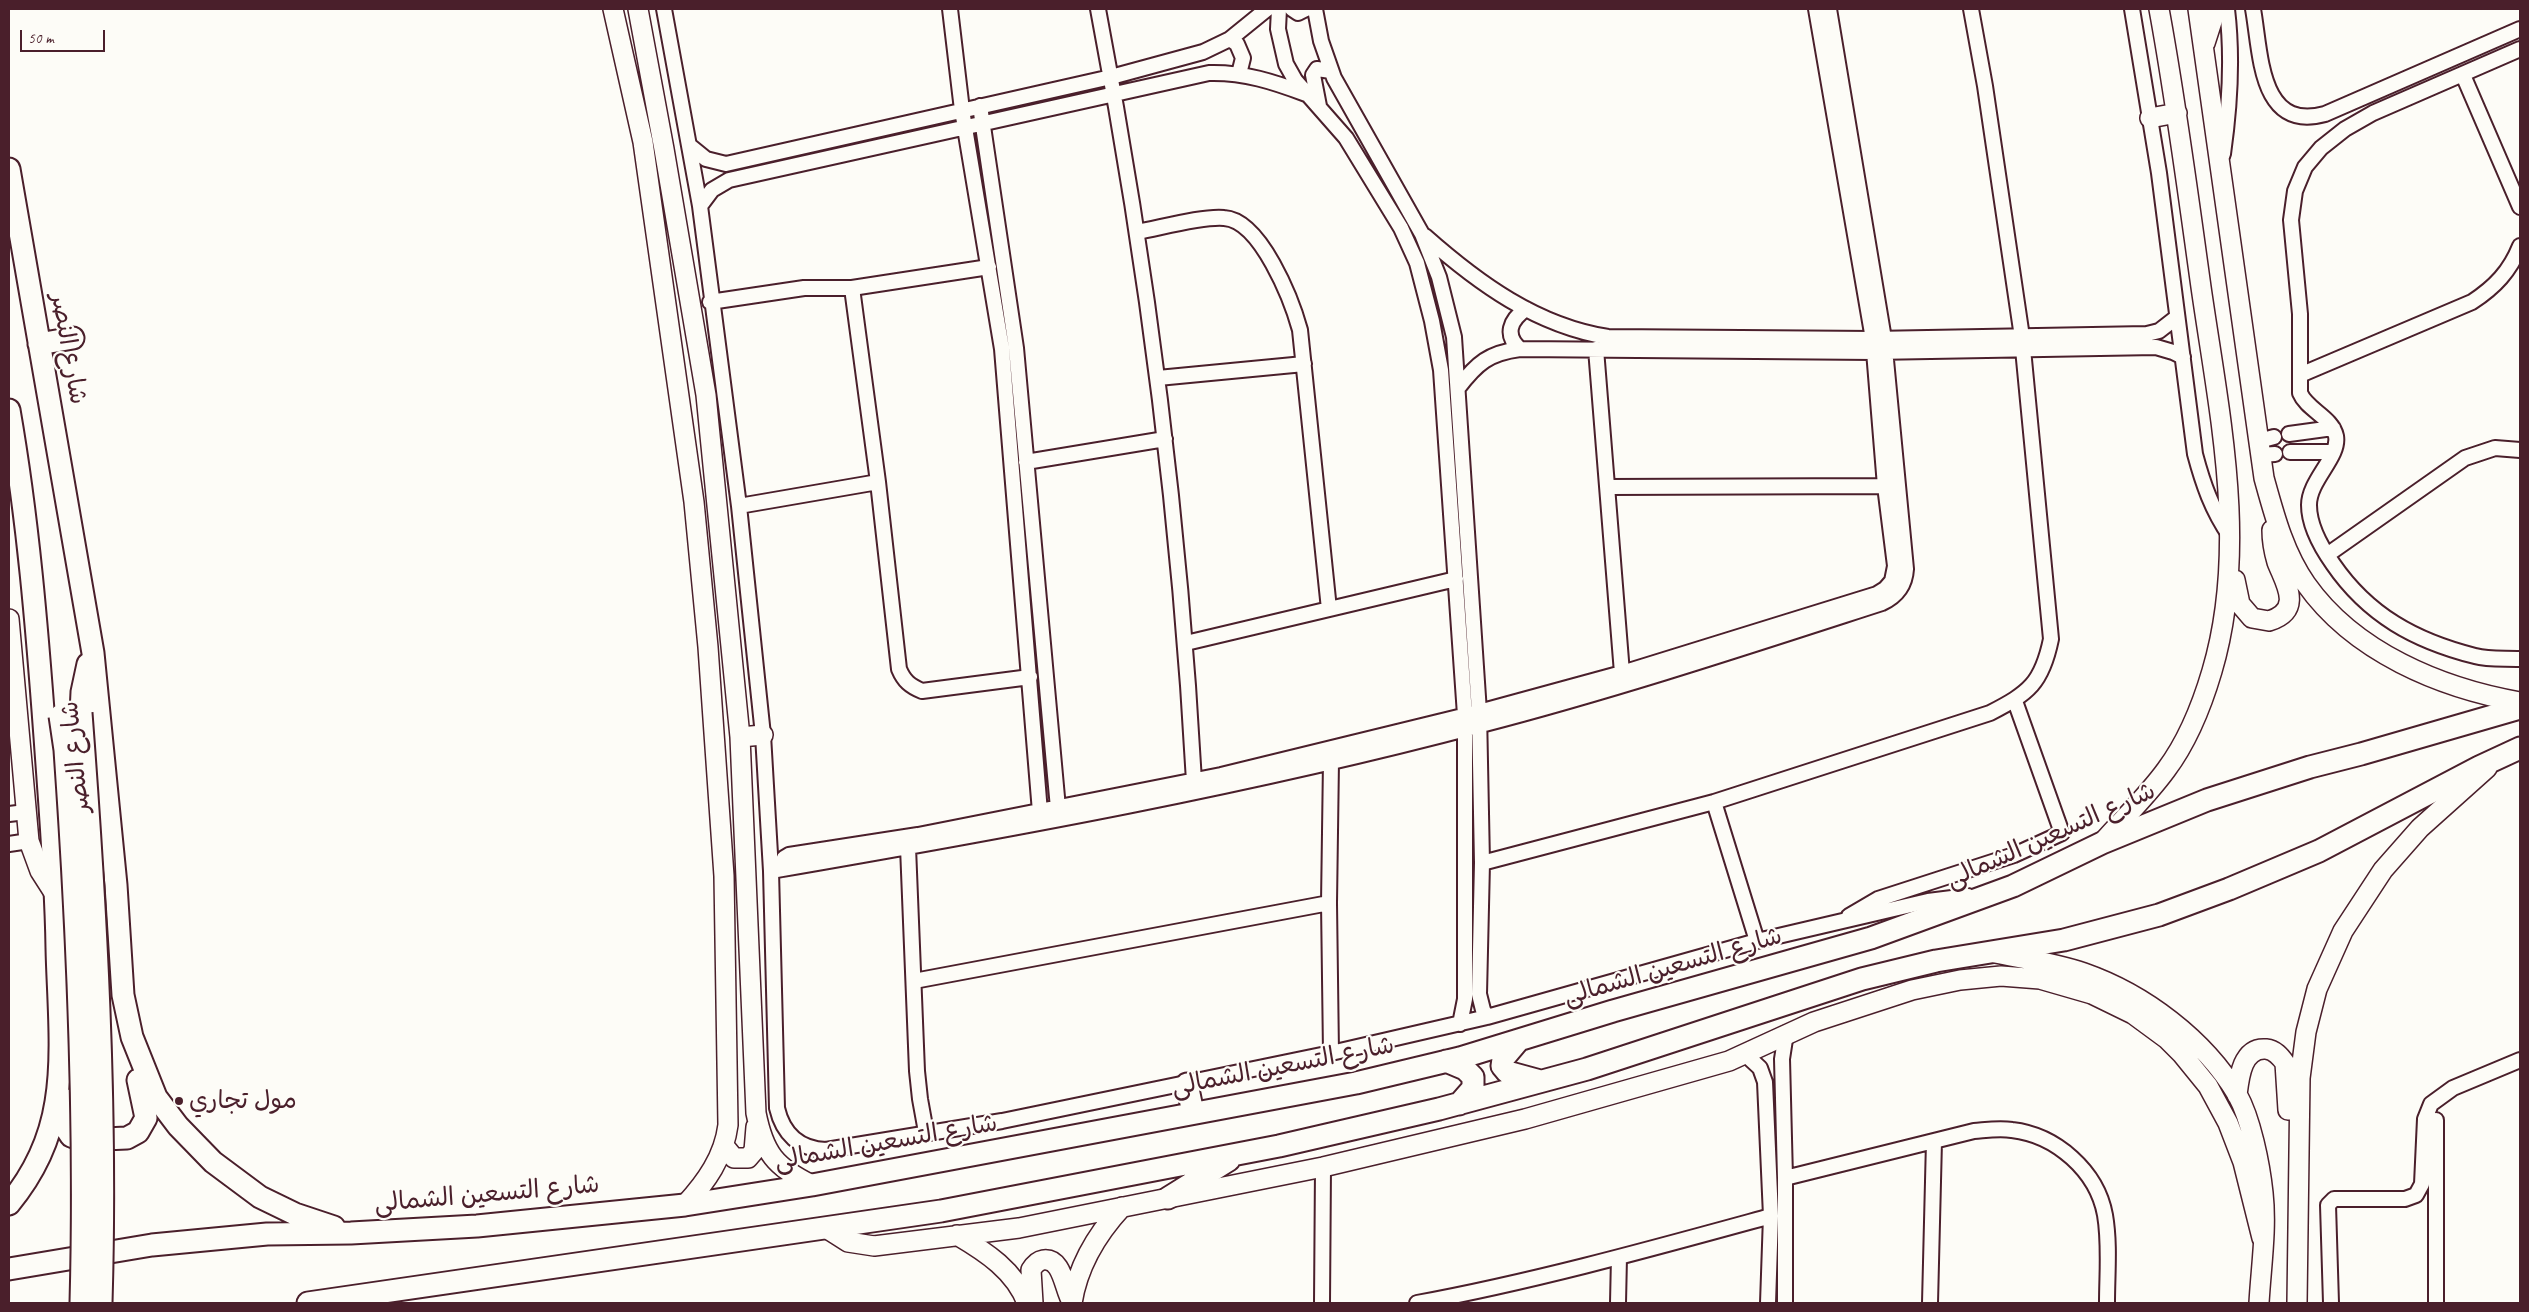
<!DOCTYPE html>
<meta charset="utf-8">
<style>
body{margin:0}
#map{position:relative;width:2529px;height:1312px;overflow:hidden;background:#fdfcf7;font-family:Caveat,sans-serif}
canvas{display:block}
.frame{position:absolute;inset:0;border:10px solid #4a1f2b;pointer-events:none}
.scale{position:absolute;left:20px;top:30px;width:85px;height:22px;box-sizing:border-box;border:2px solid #4a1f2b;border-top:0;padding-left:6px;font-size:15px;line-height:18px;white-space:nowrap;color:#4a1f2b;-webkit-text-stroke:4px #fdfcf7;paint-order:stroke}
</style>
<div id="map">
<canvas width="2529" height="1312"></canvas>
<div class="frame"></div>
<div class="scale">50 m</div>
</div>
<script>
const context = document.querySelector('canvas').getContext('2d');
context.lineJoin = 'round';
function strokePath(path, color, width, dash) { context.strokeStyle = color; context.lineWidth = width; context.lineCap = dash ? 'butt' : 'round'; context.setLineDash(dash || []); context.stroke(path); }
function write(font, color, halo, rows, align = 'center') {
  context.font = font + ' Caveat,"Playpen Sans Arabic",sans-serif'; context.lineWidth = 4.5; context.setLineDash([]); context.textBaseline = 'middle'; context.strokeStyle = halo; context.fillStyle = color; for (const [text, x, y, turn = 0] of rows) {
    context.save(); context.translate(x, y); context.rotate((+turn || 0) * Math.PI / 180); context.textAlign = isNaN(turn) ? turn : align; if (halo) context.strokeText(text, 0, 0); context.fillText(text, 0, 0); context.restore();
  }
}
const street = new Path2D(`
 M 664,9 L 700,206 L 739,506 L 763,735 L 771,871 L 777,1108 C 783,1134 799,1149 826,1150 L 1002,1121 L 1331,1053 L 1487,1017 L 1757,941 L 1928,901 L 1968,896
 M 950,9 L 962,110 L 1002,349 L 1040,812
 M 1098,9 C 1147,264 1180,521 1194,781
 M 1279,9 L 1278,29 L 1286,64 L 1295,80 L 1346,138 L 1401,228 L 1417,263 L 1432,321 L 1441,370 L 1465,715 L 1465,999 L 1460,1024
 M 1292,9 L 1298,13 L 1306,9
 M 1315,9 L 1321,41 L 1334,78 L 1422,234 L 1439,277 L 1454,337 L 1479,712 L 1482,863 L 1479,994 L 1483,1010 L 1487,1017
 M 1971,9 L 1985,86 L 2022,337
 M 2132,9 L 2159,173 L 2195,454 C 2203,484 2212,510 2230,536
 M 2253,9 C 2261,53 2259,132 2325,114 L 2520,29
 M 1230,39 L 1237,44 L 1243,58 L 1239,74
 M 2520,49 L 2373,113 L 2345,129 L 2321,148 L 2305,167 L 2295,191 L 2291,220 L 2300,314 L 2300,393 C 2307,410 2332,417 2336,436 C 2340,457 2309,480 2309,505 C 2309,526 2321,547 2333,564 C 2368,615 2415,641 2475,656 C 2489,660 2506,658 2520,659
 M 2463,75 L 2520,207
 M 980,106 L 1016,348 L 1058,808
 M 1319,106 L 1313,75 L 1317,69 L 1331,71
 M 690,146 L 706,159 L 726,164 L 1111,77 L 1203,52 L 1230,39 L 1267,9
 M 2223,154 C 2230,105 2233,58 2227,9
 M 700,206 L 712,190 L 729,180 L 1209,73 C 1244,72 1274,82 1306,94
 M 1137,232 C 1160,228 1202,216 1224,218 C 1261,220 1292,301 1300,330 L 1329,609
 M 1425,236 C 1478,283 1537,326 1608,337 L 1873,339 L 2147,334 L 2159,331 L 2177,317
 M 852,288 L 878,482 L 899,669 C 904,681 910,686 922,691 L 1030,677
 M 710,302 L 804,288 L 852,288 L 989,267
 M 1520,349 C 1504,335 1510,320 1526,309
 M 1596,349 L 1622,673
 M 2300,375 L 2472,302 C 2495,287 2510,271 2520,246
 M 1158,378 L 1304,364
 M 1458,388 C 1477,363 1489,353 1520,349 L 1874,352 L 2156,347 L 2173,352 L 2183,357
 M 2289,434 L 2333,428
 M 2259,441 L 2274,437
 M 2290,452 L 2333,452
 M 2260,455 L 2275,454
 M 1026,462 L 1165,439
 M 1607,487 L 1885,486
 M 739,506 L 878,482
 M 2327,555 L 2465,458 L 2495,448 L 2520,450
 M 1186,643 L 1456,579
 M 1331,761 L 1329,903 L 1331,1053
 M 1714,802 L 1757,941
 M 9,814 L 26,812
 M 9,844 L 29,841
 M 908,847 L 917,1071 L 920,1099 L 926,1132
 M 1482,863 L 1714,802 L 1990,713 C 2029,693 2042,683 2051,639 L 2023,349
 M 782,869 L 784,858 L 789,855 L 918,835 L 1221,775 L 1479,712 L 1622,673 L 1877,594 L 1885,589 L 1892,581 L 1895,566 L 1885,486 L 1873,339 L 1816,9
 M 771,871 C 1009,830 1247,787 1481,725 C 1616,690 1749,646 1882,603 C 1897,596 1905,586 1906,569 L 1884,339 L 1829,9
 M 1849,916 L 1878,899 L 2014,855 L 2062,833 L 2015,701
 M 914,981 L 1329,903
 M 1746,1055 L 1760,1068 L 1765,1082 L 1771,1216 L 1768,1303
 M 1785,1178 L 1974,1131 C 1987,1130 1999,1128 2012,1130 C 2056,1135 2097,1171 2105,1215 C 2110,1244 2107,1274 2107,1303
 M 1322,1303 L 1323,1167
 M 1417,1303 C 1536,1281 1654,1248 1771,1216
 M 1618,1303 L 1619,1257
 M 1785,1303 L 1785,1178 L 1782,1059 L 1786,1033
 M 1930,1303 L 1934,1141
 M 2331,1303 L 2328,1205 L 2334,1199 L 2405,1199 L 2416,1195 L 2422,1184 L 2425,1119 L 2431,1104 L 2453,1088 L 2520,1060
 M 2436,1303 L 2436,1120`);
const secondary = new Path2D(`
 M 613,9 L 643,142 L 694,502 L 708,647 L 724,876 L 728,1125 C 724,1157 706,1182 685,1205
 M 638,9 L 664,149 L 706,395 L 740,737 L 756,1113 C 764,1153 775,1167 812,1185
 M 2198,9 L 2264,478 C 2274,514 2284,553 2306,584 C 2354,652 2440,688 2520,702
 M 2205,43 L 2216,9
 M 2150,118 L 2177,113
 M 2235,580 L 2240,604 L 2252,618 L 2269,621 C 2304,610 2285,583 2277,562 C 2274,552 2272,541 2272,530
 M 9,619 L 29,841 L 40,871 L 56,896
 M 740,737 L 763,735
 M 2102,843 C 2123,819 2147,796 2166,770 C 2187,742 2202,705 2212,671 C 2249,546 2219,413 2201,287 C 2188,194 2176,101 2159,9
 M 1995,953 C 2025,959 2055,963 2084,973 C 2144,994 2204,1039 2237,1094 C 2251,1119 2260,1164 2263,1193 C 2267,1229 2261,1267 2259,1303
 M 2237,1095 C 2239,1078 2242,1047 2266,1049 C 2275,1050 2280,1056 2285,1063 L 2288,1110
 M 725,1147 L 734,1158 L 748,1158 L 754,1151 L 756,1127
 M 826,1228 L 848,1242 L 874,1246 L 1019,1228 L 1323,1167 L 1525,1119 L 1729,1061 L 1814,1022 L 1912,990 L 1960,980 L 2001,976 L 2040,979 L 2092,994 L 2133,1014 L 2167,1039 L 2182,1054 L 2208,1086 L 2228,1123 L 2243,1162 L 2262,1238
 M 957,1235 C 986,1252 1015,1271 1027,1303
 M 1033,1303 L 1031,1270 C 1034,1265 1037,1261 1043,1260 C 1063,1257 1064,1290 1072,1302
 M 1072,1303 C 1078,1265 1096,1235 1122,1207
 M 2297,1303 L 2300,1078 L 2306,1032 L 2317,989 L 2343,931 L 2383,870 L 2420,828 L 2487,768`);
const primary = new Path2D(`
 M 9,169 L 93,653 L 116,885 L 123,995 L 132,1037 L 156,1097 L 178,1126 L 213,1162 L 260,1197 L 295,1214 L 334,1227
 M 39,344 L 73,338
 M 9,410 C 28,519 37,628 45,737 C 50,808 56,878 57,948 C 58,996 64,1055 56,1102 C 50,1140 33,1175 9,1204
 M 81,713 L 82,692 L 88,664
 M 1519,1040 L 1503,1059 L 1502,1066 L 1507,1072 L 1540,1081
 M 1446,1061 L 1465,1069 L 1473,1077 L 1473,1088 L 1459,1104
 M 1187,1084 L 1193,1113
 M 64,1099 L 65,1127 L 71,1136 L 81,1140 L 127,1138 L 138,1132 L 146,1118 L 138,1080
 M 1168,1198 L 1229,1160
 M 9,1269 L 152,1245 L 267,1234 L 351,1233 L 477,1226 L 685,1205 L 812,1185 L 1356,1083 L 1460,1058 L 1613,1011 L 1871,938 L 2013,886 L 2102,843 L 2207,800 L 2310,767 L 2361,754 L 2520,708
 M 308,1303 L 941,1211 L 1279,1146 L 1439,1109 L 1587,1069 L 1862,979 L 1936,961 L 2064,940 L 2159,915 L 2229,889 L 2319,851 L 2479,767 L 2520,748`);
strokePath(street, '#4a1f2b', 18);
strokePath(secondary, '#4a1f2b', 22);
strokePath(primary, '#4a1f2b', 25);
strokePath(street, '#fdfcf7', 14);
strokePath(secondary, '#fdfcf7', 19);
strokePath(primary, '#fdfcf7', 21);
const primaryBridge = new Path2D(`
 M 81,713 C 96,909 107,1106 101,1303
 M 60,716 L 65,750 C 78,934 86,1118 81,1303`);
strokePath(primaryBridge, '#4a1f2b', 25, []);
strokePath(primaryBridge, '#fdfcf7', 21);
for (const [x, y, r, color] of [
 [179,1101,5,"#4a1f2b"]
]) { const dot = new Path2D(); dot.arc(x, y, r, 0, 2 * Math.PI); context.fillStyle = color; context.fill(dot); strokePath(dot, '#fdfcf7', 2); }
write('25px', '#4a1f2b', '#fdfcf7', [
 ["شارع النصر",68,349,80],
 ["شارع النصر",76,757,-96],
 ["شارع التسعين الشمالى",2051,836,-24],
 ["شارع التسعين الشمالى",1673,967,-16],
 ["شارع التسعين الشمالى",1283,1067,-11],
 ["شارع التسعين الشمالى",886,1143,-10],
 ["شارع التسعين الشمالى",487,1195,-5]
]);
write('25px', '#4a1f2b', '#fdfcf7', [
 ["مول تجاري",189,1101]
], 'left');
</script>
